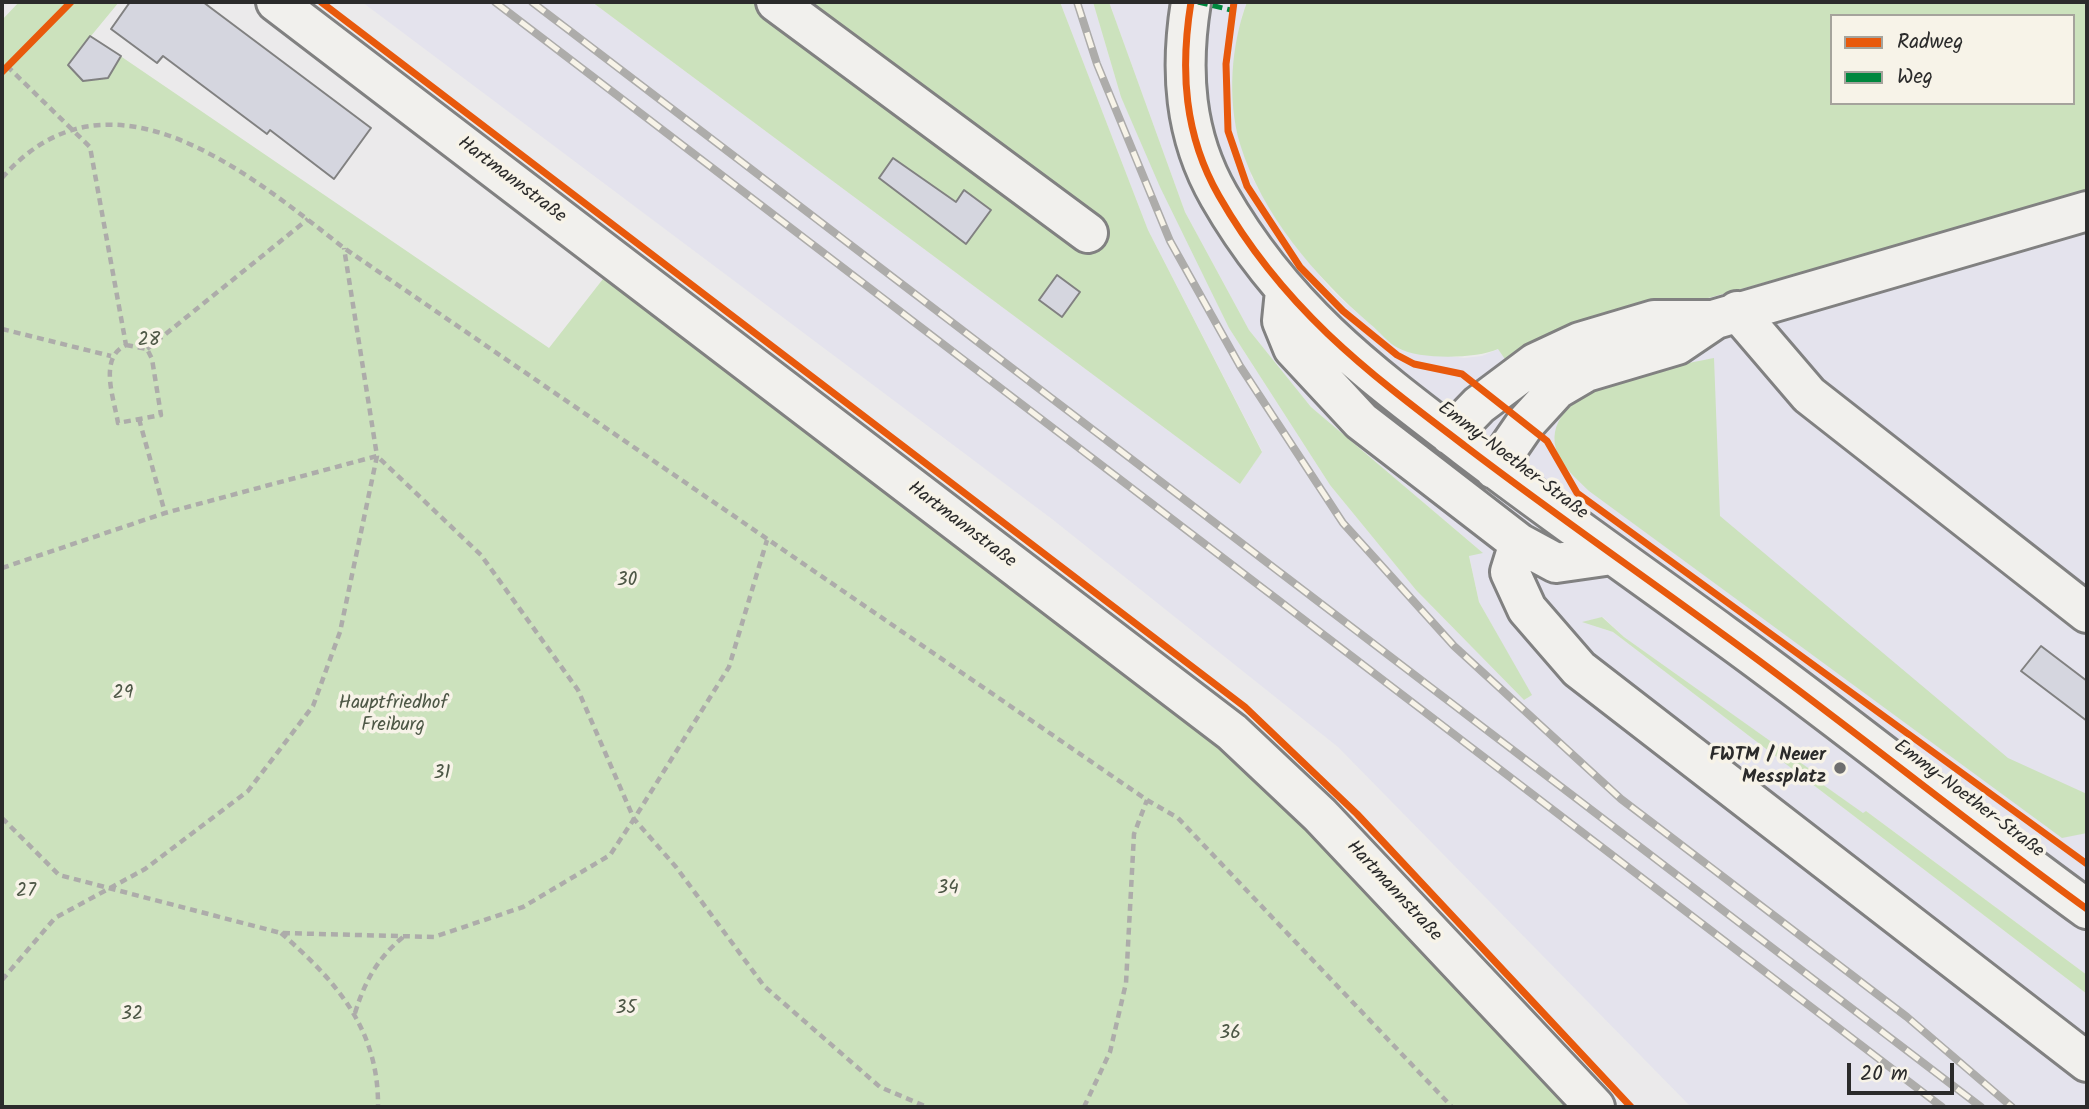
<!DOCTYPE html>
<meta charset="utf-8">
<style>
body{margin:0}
#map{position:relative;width:2089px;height:1109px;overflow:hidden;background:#ebeaeb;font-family:Kalam,sans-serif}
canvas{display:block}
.frame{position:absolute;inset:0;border:4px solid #2b2b2b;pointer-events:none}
.legend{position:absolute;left:1830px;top:14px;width:245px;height:91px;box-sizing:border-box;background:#f7f3e8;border:2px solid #a5a39c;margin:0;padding:9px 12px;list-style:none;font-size:21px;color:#2b2b2b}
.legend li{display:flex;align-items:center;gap:14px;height:35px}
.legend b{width:35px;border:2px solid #a5a39c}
.scale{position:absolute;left:1847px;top:1063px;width:107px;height:32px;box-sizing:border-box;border:4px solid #2b2b2b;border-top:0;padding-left:9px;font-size:21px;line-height:24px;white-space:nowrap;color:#2b2b2b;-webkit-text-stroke:5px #f7f3e8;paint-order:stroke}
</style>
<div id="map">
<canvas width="2089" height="1109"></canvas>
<div class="frame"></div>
<ul class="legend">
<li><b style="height:9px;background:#e8590c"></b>Radweg</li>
<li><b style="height:9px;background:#00873e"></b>Weg</li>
</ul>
<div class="scale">20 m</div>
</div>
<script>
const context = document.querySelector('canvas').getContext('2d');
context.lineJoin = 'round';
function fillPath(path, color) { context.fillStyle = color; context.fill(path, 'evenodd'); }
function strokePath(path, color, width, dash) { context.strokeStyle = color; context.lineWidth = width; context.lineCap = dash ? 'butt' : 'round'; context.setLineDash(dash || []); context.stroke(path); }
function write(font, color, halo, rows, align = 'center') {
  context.font = font + ' Kalam,sans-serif'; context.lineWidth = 7; context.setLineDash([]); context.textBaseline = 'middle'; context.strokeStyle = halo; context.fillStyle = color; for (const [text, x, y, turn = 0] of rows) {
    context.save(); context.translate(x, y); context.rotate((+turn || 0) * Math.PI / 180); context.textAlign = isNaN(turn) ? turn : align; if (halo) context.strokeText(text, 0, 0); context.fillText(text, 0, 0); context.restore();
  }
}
fillPath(new Path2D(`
 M 362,2 L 592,2 L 1240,484 L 1262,451 L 1148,230 L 1060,2 L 1093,2 L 1121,97 L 1229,328 L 1330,485 L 1416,590 L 1524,700 L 1531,695 L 1479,602 L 1469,555 L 1482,552 L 1311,407 L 1249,330 L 1185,212 L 1109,2 L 1247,2 L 1241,19 L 1251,176 L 1288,237 L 1333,292 L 1399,349 L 1464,358 L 1482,356 L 1498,349 L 1712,297 L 2087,193 L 2087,975 L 1866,811 L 1863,814 L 1815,779 L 1817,775 L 1624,637 L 1603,617 L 1584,622 L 1613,632 L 2087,994 L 2087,1107 L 1691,1107 L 1338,747 L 1052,519 Z`), '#e4e3ed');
fillPath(new Path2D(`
 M 19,2 L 119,2 L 91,36 L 549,348 L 610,270 L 1222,741 L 1339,854 L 1574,1107 L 2,1107 L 2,20 Z
 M 592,2 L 1060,2 L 1148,230 L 1262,452 L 1240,484 Z
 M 1093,2 L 1109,2 L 1185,212 L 1249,330 L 1311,407 L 1483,553 L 1469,556 L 1479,602 L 1532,695 L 1524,700 L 1416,590 L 1330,485 L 1229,328 L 1160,187 L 1121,97 Z
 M 1247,2 L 2087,2 L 2087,193 L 1712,297 L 1592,327 L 1509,365 L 1498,349 C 1476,359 1420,360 1398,348 C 1388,343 1379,331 1370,324 C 1315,276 1262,215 1240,144 C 1227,99 1231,45 1247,2 ZM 1832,16 L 2073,16 L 2073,103 L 1832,103 Z
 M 1714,358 L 1720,516 L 2008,758 L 2087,794 L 2087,833 L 2062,838 L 1589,491 C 1577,479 1561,466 1556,449 C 1540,384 1673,367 1714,358 Z
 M 1602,617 L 1624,637 L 1818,775 L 1815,779 L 1863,813 L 1866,811 L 2087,975 L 2087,994 L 1613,632 L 1582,622 Z`), '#cce2bd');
const building = new Path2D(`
 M 130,2 L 203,2 L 371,128 L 334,179 L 270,130 L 267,134 L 163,56 L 157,63 L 111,29 Z
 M 90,36 L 121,56 L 108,78 L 83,81 L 68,65 Z
 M 893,158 L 956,202 L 964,190 L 991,210 L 966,244 L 879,178 Z
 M 1057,275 L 1080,292 L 1062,317 L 1039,300 Z
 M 2041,646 L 2087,681 L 2087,721 L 2021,671 Z`);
fillPath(building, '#d5d6df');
strokePath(building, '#818181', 2);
const minor = new Path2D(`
 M 276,2 L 1232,732 L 1320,815 L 1595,1107
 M 776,2 L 1088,233
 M 1191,2 C 1180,70 1184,135 1219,196 C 1283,308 1365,370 1465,446 C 1550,511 1638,572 1724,635 C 1847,724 1964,820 2087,909
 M 1285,291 L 1282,321 L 1293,348 L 1361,421 L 1519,543 L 1556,563 L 1612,555
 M 1737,311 L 1809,395 L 2087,613
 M 1716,319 L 2087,211
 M 1450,435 L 1479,405 L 1535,363 L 1580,342 L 1654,320 L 1714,320 L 1677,345 L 1586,372 L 1557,389 L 1525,424 L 1494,469
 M 1519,543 L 1510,572 L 1527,609 L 1579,669 L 2087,1062`);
strokePath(minor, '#818181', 44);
strokePath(new Path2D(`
 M 7,66 L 90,147 L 126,345
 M 2,178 C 109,55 248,173 344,248 L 1147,800 L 1178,818 L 1452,1107
 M 2,329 L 111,356
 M 126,345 L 147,349 L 152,359 L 161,415 L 118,423 C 114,398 98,358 126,345 Z
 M 147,349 L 308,219
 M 139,419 L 165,513
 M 2,568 L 165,513 L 377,456 L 481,555 L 578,690 L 634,819 L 676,867 L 764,986 L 880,1087 L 927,1107
 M 2,818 L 59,875 L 281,933 L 434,937 L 523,907 L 610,855 L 634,819 L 729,667 L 767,540
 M 281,933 C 336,981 379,1029 378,1107
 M 2,980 L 55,918 L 145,869 L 248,791 L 313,706 L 340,632 L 377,456 L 344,248
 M 355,1013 C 365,981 377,959 403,937
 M 1084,1107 L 1110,1052 L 1126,983 L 1134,834 L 1147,800`), '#adacaa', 4.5, [7, 5]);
strokePath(minor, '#f1f0ed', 38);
const rail = new Path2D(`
 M 495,2 L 1942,1107
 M 532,2 L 1981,1107
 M 1077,2 L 1097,64 L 1170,241 L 1240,366 L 1343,523 L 1454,646 L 1621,799 L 1907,1017 L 2012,1107`);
strokePath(rail, '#adacaa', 8);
strokePath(rail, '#f7f3e8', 5, [16]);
strokePath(new Path2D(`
 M 1198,2 L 1231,10`), '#00873e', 5, [10, 5]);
strokePath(new Path2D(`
 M 321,2 L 1245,707 L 1357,814 L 1631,1107
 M 1191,2 C 1180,70 1184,135 1219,196 C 1283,308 1365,370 1465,446 C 1550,511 1638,572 1724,635 C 1847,724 1964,820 2087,909
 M 1234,2 L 1226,64 L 1228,131 L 1247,186 L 1300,267 L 1343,311 L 1397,355 L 1414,364 L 1462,374 L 1547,441 L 1577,493 L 2087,864
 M 2,72 L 71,2`), '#e8590c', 7);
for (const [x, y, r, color] of [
 [1840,768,7,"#6e6e6e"]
]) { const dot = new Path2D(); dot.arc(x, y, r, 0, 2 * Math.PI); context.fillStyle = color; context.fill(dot); strokePath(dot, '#f7f3e8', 2.5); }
write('19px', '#2b2b2b', '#f7f3e8', [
 ["Hartmannstraße",511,181,37],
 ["Emmy-Noether-Straße",1512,462,37],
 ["Hartmannstraße",961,526,37],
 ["Emmy-Noether-Straße",1968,800,37],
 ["Hartmannstraße",1393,892,47]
]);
write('19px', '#4d5746', '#f7f3e8', [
 ["28",149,342],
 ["30",627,582],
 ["29",123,695],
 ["Hauptfriedhof",393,705],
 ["Freiburg",393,727],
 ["31",442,775],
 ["34",948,890],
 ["27",26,893],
 ["35",626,1010],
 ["32",132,1016],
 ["36",1230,1035]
]);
write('bold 19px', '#2b2b2b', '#f7f3e8', [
 ["FWTM / Neuer",1826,757],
 ["Messplatz",1826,779]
], 'right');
</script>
